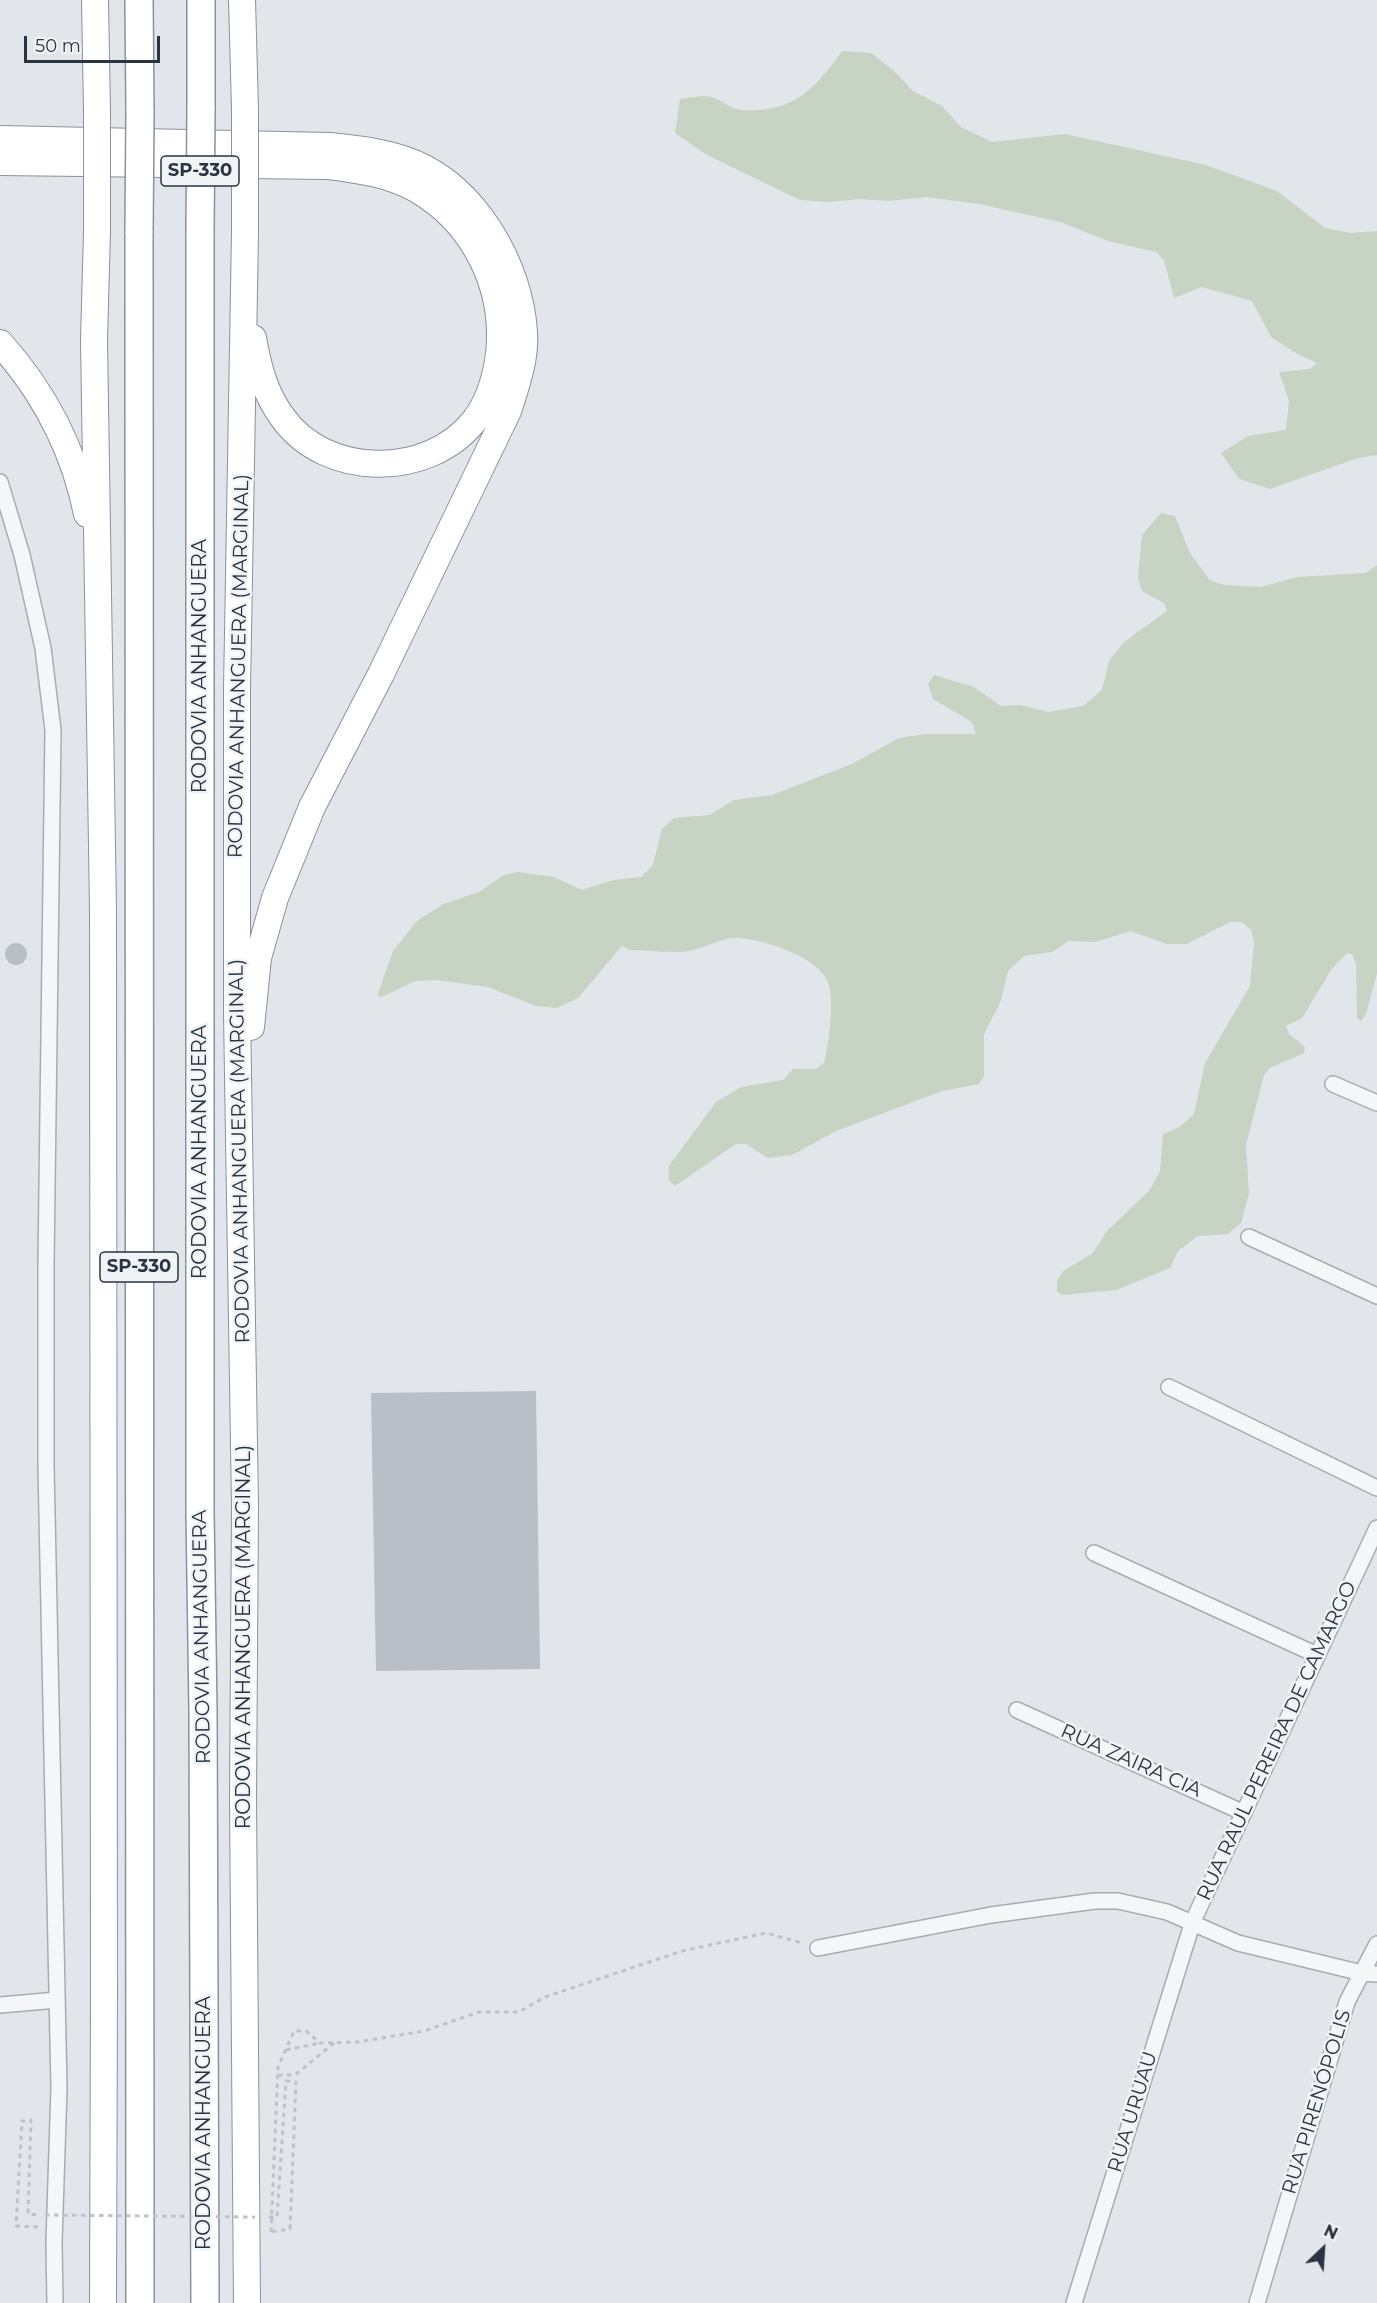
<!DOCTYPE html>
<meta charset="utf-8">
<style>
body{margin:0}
#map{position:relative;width:1377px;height:2303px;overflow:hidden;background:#e2e5ea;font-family:Montserrat,sans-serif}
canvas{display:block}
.north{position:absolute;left:1293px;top:2219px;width:60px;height:60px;-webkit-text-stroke:4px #f1f4f7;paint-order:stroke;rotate:25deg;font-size:16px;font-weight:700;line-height:24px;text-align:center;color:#2a3342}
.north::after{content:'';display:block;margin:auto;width:21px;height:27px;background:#2a3342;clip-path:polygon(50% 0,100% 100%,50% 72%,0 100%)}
.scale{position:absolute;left:24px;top:36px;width:136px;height:27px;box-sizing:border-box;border:3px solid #2a3342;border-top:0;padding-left:8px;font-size:18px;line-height:21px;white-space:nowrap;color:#2a3342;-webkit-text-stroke:4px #f1f4f7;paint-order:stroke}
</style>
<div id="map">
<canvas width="1377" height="2303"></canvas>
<div class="north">N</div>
<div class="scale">50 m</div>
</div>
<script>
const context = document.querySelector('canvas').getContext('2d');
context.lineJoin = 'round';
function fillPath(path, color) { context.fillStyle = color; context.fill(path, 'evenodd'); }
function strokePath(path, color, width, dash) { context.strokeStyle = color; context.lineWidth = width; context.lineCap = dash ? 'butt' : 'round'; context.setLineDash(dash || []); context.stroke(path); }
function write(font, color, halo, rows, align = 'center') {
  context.font = font + ' Montserrat,sans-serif'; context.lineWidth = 5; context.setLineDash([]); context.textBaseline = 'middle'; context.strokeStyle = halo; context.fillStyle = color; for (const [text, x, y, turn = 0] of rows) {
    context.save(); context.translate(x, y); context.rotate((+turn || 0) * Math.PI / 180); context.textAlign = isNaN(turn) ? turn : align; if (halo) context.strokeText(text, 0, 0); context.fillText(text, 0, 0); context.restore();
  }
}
fillPath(new Path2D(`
 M 842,51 L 871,53 L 893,70 L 913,91 L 942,106 L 961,127 L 992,142 L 1065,134 L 1206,165 L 1277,191 L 1325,228 L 1350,233 L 1377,231 L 1377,455 L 1358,458 L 1270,489 L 1239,479 L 1221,453 L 1248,436 L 1286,430 L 1289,401 L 1279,372 L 1310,369 L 1317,363 L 1297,354 L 1271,337 L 1252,301 L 1202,287 L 1174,298 L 1164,260 L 1156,252 L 1108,241 L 1060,222 L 979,204 L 926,197 L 889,201 L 860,199 L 829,202 L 800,200 L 707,155 L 675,133 L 680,99 C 689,98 703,95 712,97 C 722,100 732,110 742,110 C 792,114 816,88 842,51 Z
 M 1161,513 L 1175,516 L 1190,553 L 1210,580 L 1224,585 L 1261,587 L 1297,577 L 1366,573 L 1377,565 L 1377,973 L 1366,1014 L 1361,1021 L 1357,1018 L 1356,963 L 1352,954 L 1347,953 L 1331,970 L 1302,1018 L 1286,1026 L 1289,1034 L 1305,1047 L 1304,1053 L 1270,1068 L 1264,1075 L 1246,1145 L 1249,1194 L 1241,1223 L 1228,1234 L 1198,1236 L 1178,1251 L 1170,1268 L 1116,1290 L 1063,1295 L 1057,1292 L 1057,1281 L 1063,1271 L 1093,1253 L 1106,1232 L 1149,1191 L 1160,1171 L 1163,1134 L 1181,1126 L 1194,1114 L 1205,1063 L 1250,986 L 1254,941 L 1251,930 L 1242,922 L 1230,922 L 1187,944 L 1167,944 L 1130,931 L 1096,942 L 1069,941 L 1052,952 L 1024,956 L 1008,971 L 1000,1003 L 984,1034 L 984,1076 L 979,1084 L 942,1091 L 836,1131 L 792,1155 L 768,1158 L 746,1144 L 736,1144 L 675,1186 L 668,1179 L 669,1166 L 716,1102 L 741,1087 L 783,1080 L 793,1069 L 816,1069 L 824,1063 C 829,1043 834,1005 829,985 C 821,957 765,940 739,938 C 724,936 706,948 690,951 C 672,954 649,950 630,950 L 622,946 L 578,998 L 557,1008 L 536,1006 L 488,987 L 436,980 L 415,981 L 382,997 L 377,996 L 393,951 L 418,920 L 444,904 L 479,892 L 504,875 L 518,872 L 554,877 L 582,890 L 613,880 L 641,877 L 653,865 L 662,829 L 674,818 L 709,815 L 734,800 L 772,795 L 852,764 L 899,738 L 926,734 L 976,734 L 972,722 L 933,699 L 928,684 L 934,675 L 974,687 L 1001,706 L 1020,705 L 1048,712 L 1083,706 L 1102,690 L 1109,661 L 1123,643 L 1167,611 L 1164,603 L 1142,591 L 1138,577 L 1142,535 Z`), '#c7d4c3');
fillPath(new Path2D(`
 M5 954a11 11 0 1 1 22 0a11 11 0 1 1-22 0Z
 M 536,1391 L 540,1669 L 376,1671 L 371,1393 Z`), '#b9bec7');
const minor = new Path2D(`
 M 0,482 L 22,555 L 43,648 L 53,730 L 46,1264 L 46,1466 L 59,2088 L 54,2242 L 55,2303
 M 1333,1084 L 1377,1103
 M 1249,1237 L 1377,1296
 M 1169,1387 L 1377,1488
 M 1094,1553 L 1317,1655
 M 1017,1710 L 1244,1813
 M 818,1948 L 991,1915 L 1095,1901 L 1118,1901 L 1167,1912 L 1238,1943 L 1362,1973 L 1377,1974
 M 0,2005 L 57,2000
 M 1074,2303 L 1193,1921 L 1377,1528
 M 1257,2303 L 1347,2002 L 1377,1944`);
const trunk = new Path2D(`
 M 95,0 L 97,111
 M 242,0 L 245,110
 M 0,139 L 330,146 C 359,149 387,152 414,163 C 477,190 520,266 524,332 C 526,359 516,386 508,411 L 381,674 L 312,807 L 275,898 L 258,958 L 251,1027
 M 0,162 L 329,166 C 360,170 389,174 416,189 C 475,223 506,288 499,354 C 496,377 489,402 474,421 C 428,479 326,478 283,418 C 265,394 258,367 253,338
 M 97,231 L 94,340 L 103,909 L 104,1993 L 103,2303
 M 245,232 L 237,690 L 237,1013 L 245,1506 L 243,1799 L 247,2303
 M 0,343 C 44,392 74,450 87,514`);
const motorway = new Path2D(`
 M 139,0 L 140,112
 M 201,110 L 201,0
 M 139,231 L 140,2303
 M 200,233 L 200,1512 L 203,1711 L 205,2303`);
strokePath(minor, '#a7acb4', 18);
strokePath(trunk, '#8992a1', 28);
strokePath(motorway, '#8992a1', 30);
strokePath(new Path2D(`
 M 286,2050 L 320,2043
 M 278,2075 L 295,2075 L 334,2043
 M 269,2217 L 277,2217 L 286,2081 L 296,2082 L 290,2229 L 270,2232
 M 38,2227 L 16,2226 L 22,2121 L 31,2120 L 28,2214 L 40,2215
 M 271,2232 L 278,2067 L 294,2031 L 306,2031 L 320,2043 L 358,2042 L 424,2031 L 479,2012 L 519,2012 L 545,1997 L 682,1951 L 766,1933 L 802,1943`), '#bfc3c9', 3, [4.5, 4.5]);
strokePath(minor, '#f4f6f8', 15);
strokePath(trunk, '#fff', 26);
strokePath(motorway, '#fff', 27);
const trunkBridge = new Path2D(`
 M 97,111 L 97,231
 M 245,232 L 245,110`);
const motorwayBridge = new Path2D(`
 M 139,231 L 140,112
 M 200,233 L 201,110`);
strokePath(trunkBridge, '#8992a1', 28, []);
strokePath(motorwayBridge, '#8992a1', 30, []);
strokePath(new Path2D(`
 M 45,2215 L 255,2217`), '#bfc3c9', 3, [4.5, 4.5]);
strokePath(trunkBridge, '#fff', 26);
strokePath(motorwayBridge, '#fff', 27);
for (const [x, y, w] of [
 [200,171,78],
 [139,1267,78]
]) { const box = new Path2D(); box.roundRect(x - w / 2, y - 15, w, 30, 4.5); context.fillStyle = '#f1f4f7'; context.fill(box); strokePath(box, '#2a3342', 1.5); }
write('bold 18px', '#2a3342', null, [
 ["SP-330",200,171],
 ["SP-330",139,1267]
]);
write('20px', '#2a3342', '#f1f4f7', [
 ["RODOVIA ANHANGUERA",200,666,-90],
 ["RODOVIA ANHANGUERA (MARGINAL)",239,666,-89],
 ["RODOVIA ANHANGUERA (MARGINAL)",240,1151,-91],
 ["RODOVIA ANHANGUERA",200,1152,-90],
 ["RODOVIA ANHANGUERA",202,1637,-91],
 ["RODOVIA ANHANGUERA (MARGINAL)",244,1637,-90],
 ["RUA RAUL PEREIRA DE CAMARGO",1277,1741,-65],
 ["RUA ZAIRA CIA",1131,1761,24],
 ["RUA PIRENÓPOLIS",1317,2102,-73],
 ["RUA URUAU",1133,2112,-73],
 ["RODOVIA ANHANGUERA",204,2123,-90]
]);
</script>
